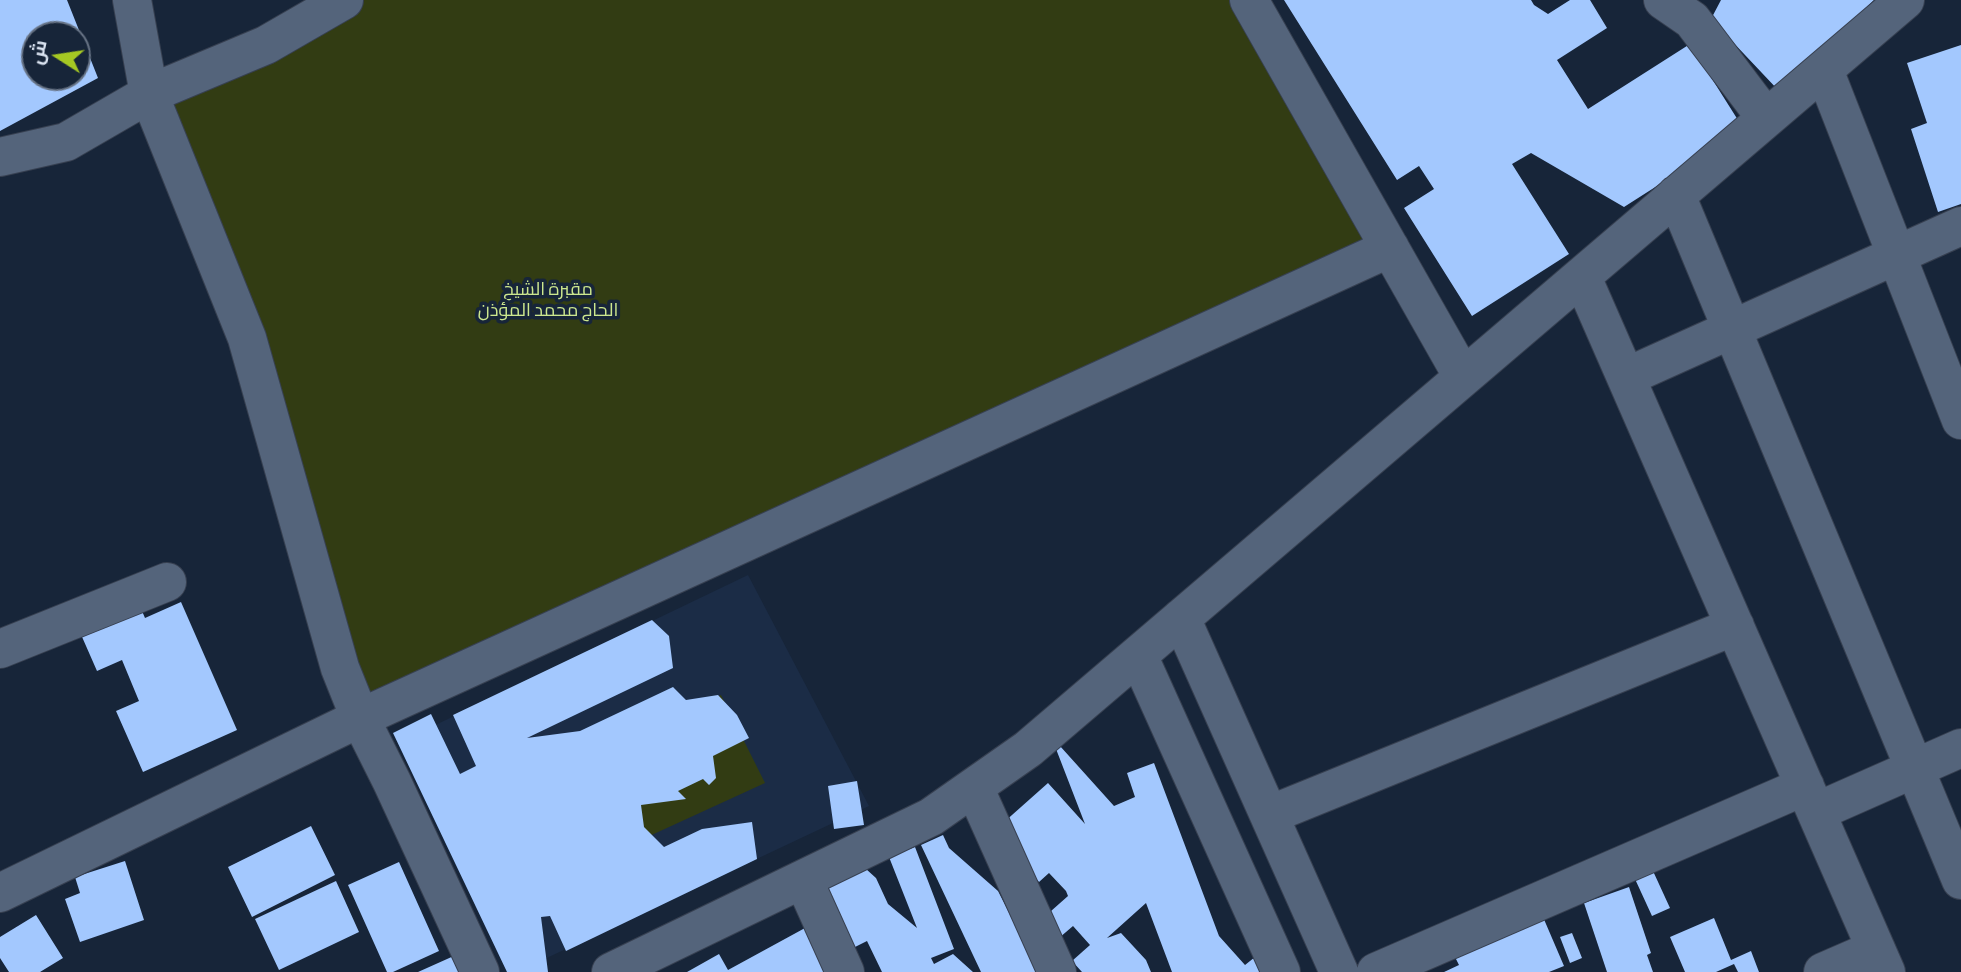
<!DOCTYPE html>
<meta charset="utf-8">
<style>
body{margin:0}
#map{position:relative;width:1961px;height:972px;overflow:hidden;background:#172539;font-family:Commissioner,Cairo,sans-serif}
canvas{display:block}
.north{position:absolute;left:21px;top:21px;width:70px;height:70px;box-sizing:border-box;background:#172539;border:2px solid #657183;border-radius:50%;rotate:282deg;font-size:19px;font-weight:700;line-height:28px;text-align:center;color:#dae3f1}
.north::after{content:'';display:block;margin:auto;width:24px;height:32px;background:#a5c823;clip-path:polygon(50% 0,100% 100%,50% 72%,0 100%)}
</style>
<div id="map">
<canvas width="1961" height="972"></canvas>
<div class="north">ش</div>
</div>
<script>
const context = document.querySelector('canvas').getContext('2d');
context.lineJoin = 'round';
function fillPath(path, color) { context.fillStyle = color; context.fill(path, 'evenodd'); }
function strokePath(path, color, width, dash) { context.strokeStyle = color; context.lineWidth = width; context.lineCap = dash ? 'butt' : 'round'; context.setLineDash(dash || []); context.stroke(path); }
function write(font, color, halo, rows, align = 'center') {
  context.font = font + ' Commissioner,Cairo,sans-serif'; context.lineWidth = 7; context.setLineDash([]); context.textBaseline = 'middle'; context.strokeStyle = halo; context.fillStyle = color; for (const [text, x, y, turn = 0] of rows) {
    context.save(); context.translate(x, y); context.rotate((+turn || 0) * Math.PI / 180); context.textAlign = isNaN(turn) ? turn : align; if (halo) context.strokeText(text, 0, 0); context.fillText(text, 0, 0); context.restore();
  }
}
fillPath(new Path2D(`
 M 748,575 L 869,806 L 517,972 L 400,742 Z`), '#1b2c46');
fillPath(new Path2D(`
 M 344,0 L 1249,0 L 1390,248 L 360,718 L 149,94 Z
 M 721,695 L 765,783 L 608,855 L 566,765 Z`), '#323c13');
fillPath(new Path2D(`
 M 0,0 L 67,0 L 98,78 L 0,131 ZM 35,35 L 77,35 L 77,77 L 35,77 Z
 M 1284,0 L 1531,0 L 1534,5 L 1548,14 L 1570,0 L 1590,0 L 1607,28 L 1557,60 L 1588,109 L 1690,44 L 1743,128 L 1740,133 L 1624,207 L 1531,153 L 1512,164 L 1569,254 L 1472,316 L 1404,208 L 1434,189 L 1419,166 L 1397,180 Z
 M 1721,0 L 1874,0 L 1779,91 L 1711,19 Z
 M 1961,45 L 1961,204 L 1938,212 L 1911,129 L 1927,123 L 1907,63 Z
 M 181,602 L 237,730 L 143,772 L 116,711 L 139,701 L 122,660 L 97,671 L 79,630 L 139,604 L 145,618 Z
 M 652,620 L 669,636 L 673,668 L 527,738 L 580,731 L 673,687 L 686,700 L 718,695 L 737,715 L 749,738 L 713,756 L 716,778 L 709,785 L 703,779 L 678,791 L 686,799 L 641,805 L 644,827 L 664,847 L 702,829 L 752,822 L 757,859 L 566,951 L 550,916 L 541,917 L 548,972 L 507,972 L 393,733 L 431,714 L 460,774 L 476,766 L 453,715 Z
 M 1051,736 L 1114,806 L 1135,797 L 1127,773 L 1154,763 L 1219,936 L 1245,965 L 1260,953 L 1267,972 L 1172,972 L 1146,903 L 1107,938 L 1121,933 L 1146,960 L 1151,972 L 1082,972 L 1072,961 L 1090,945 L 1073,926 L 1059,938 L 1042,919 L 1068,896 L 1066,891 L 1049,873 L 1039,882 L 994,831 L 1048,783 L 1085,824 Z
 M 857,781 L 864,825 L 834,829 L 828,786 Z
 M 311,826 L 335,875 L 252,917 L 228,867 Z
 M 943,835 L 949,848 L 998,891 L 1039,972 L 981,972 L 921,845 Z
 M 915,847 L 954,949 L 931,958 L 934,964 L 953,954 L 973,972 L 882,972 L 867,941 L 847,951 L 819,892 L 866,869 L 876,878 L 888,904 L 917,928 L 889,857 Z
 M 125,861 L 144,920 L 80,942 L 65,899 L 80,893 L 75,877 Z
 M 399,862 L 439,951 L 393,972 L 387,972 L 348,885 Z
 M 1653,871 L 1670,908 L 1652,916 L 1635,879 Z
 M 336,881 L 359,932 L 279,970 L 255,919 Z
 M 1629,887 L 1651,953 L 1647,955 L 1653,972 L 1607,972 L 1584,903 Z
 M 36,915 L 63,958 L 40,972 L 9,972 L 0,958 L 0,937 Z
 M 1543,917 L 1564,966 L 1549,972 L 1444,972 L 1459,965 L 1454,955 Z
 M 1714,918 L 1731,960 L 1751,951 L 1759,972 L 1738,972 L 1734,964 L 1716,972 L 1685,972 L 1670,937 Z
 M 805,928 L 829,972 L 687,972 L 719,954 L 728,970 Z
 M 1572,933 L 1582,958 L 1570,963 L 1560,937 Z
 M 456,955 L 463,972 L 418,972 Z`), '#a3c8fe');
const minor = new Path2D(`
 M 132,0 L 149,94 L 247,338 L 340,668 L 360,718 L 392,782 L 480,972
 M 1249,0 L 1463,377
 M 1663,0 L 1692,20 L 1766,118
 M 1824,70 L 1961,420
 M 0,157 L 66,142 L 149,94 L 266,45 L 344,0
 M 1676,195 L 1961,880
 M 1582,277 L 1886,972
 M 1626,377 L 1961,226
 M 1181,618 L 1339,972
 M 0,649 L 167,582
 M 1138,655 L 1281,972
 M 974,787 L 1057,972
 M 1816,812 L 1961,748
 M 1269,815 L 1735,626
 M 803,879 L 845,972
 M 0,893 L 360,718 L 1390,248
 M 611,972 L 931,817 L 1028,749 L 1905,0
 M 1376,972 L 1805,786
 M 1823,972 L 1876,949`);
strokePath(minor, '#374051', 40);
strokePath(minor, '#54647b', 38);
write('18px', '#cde78e', '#172539', [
 ["مقبرة الشيخ",548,289],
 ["الحاج محمد المؤذن",548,310]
]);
</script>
